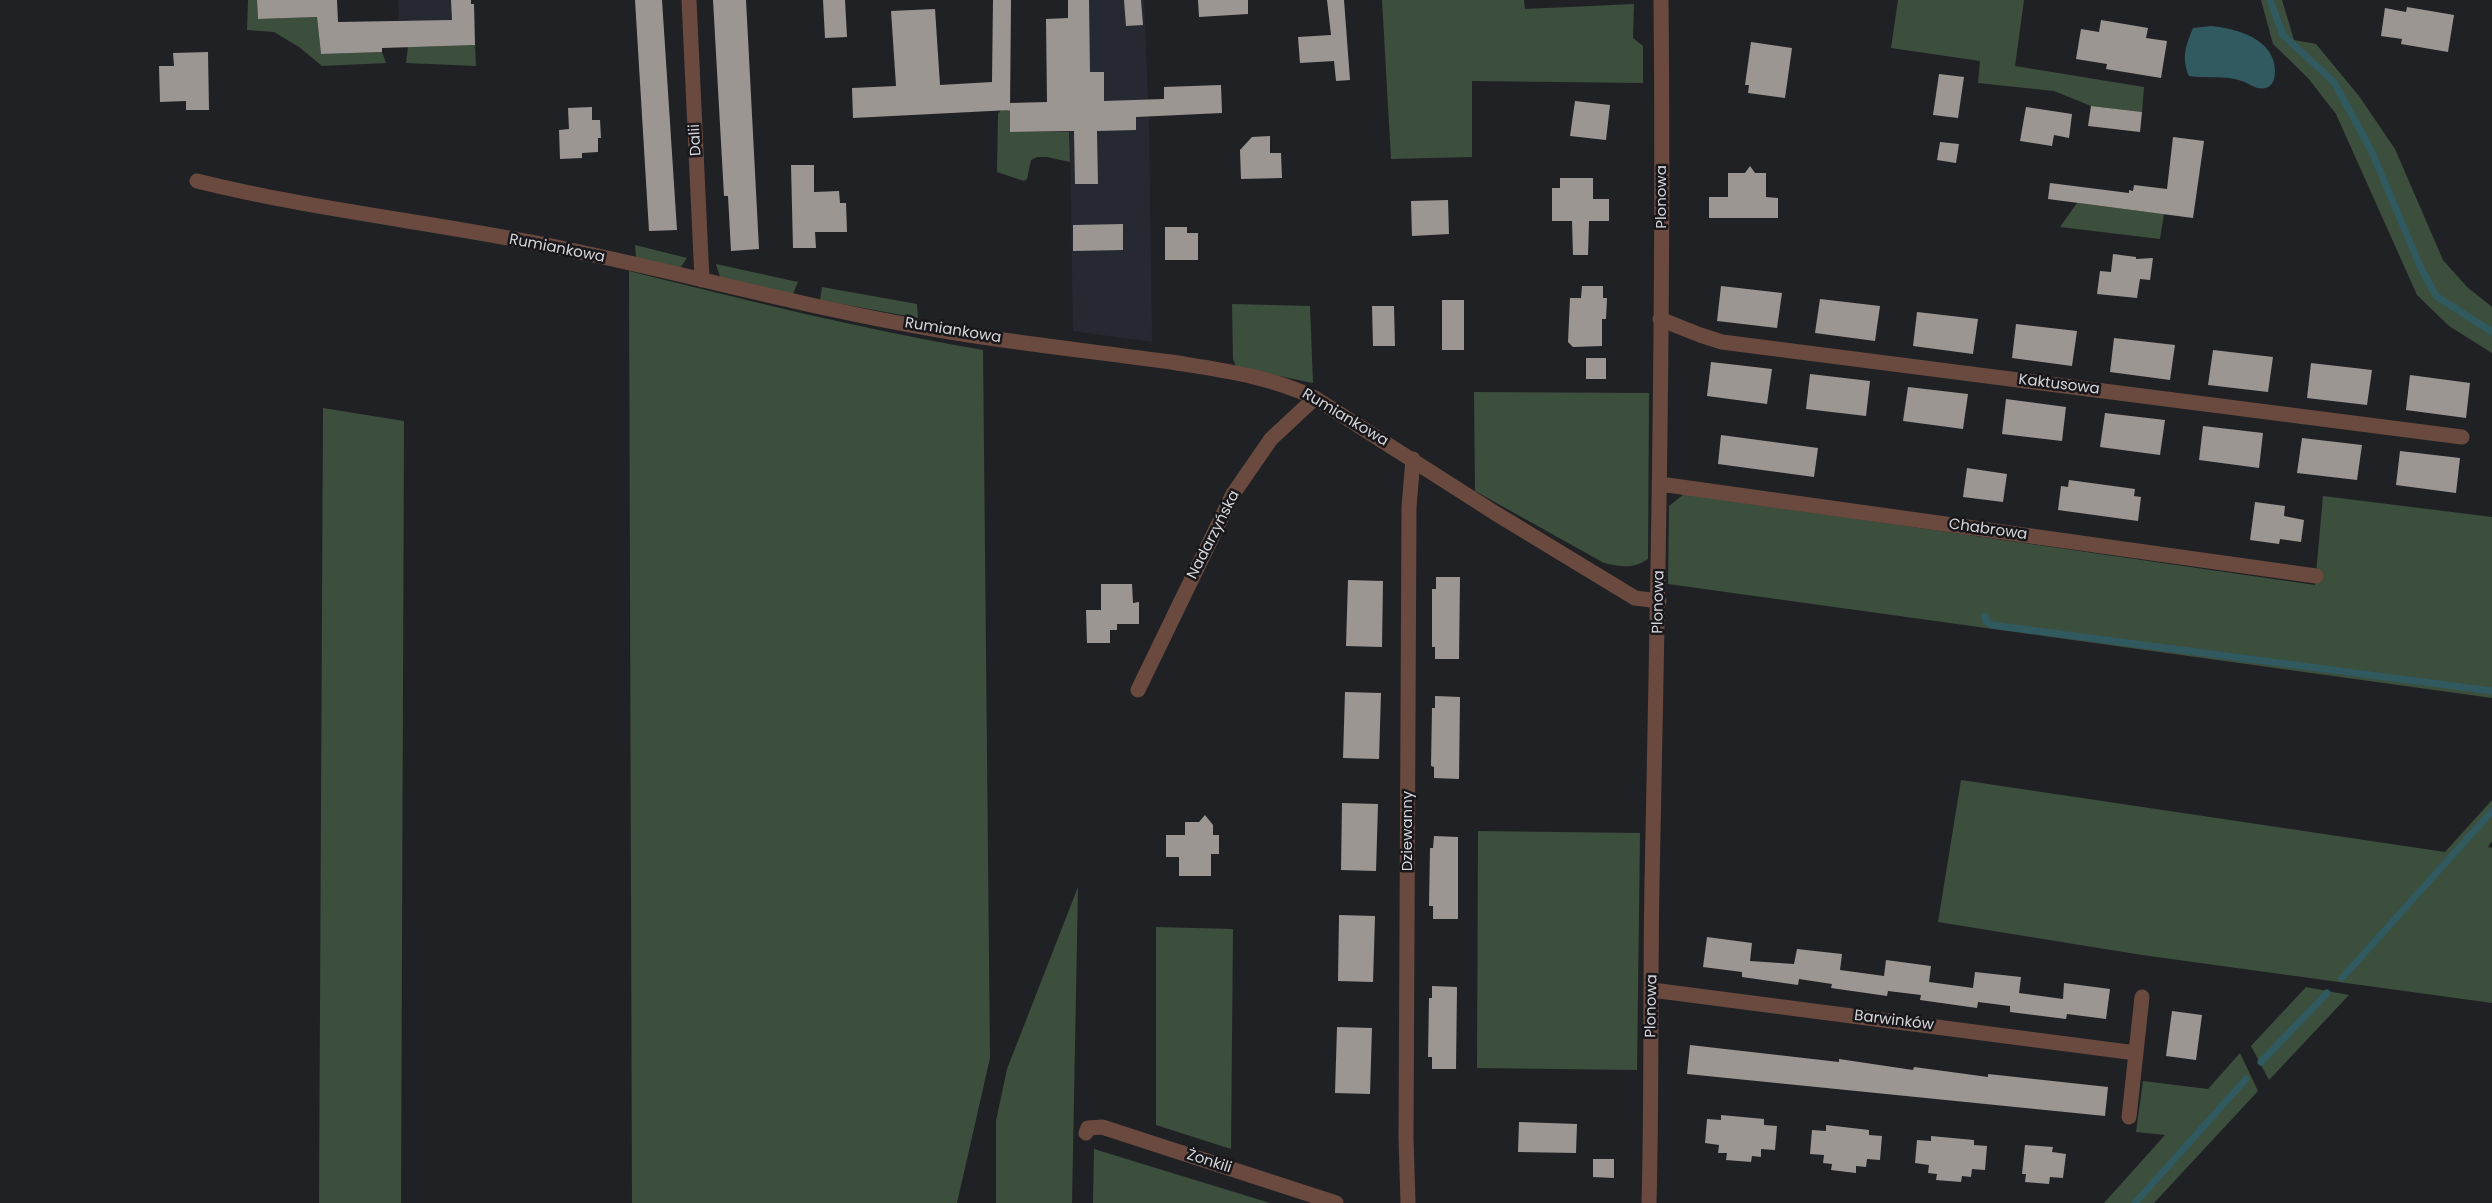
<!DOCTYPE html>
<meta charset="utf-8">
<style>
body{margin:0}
canvas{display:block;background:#202125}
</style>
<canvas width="2492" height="1203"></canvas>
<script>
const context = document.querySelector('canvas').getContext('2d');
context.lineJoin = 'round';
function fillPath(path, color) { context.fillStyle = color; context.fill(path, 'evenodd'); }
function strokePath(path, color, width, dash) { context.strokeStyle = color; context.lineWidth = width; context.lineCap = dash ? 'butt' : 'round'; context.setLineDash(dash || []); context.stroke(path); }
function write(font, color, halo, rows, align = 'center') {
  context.font = font + ' Poppins,sans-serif'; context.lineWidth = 5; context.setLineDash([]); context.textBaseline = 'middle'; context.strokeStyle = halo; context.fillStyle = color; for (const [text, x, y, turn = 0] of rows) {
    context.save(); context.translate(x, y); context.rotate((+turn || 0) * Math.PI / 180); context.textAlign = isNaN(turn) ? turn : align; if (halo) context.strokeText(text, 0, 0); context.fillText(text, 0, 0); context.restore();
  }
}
fillPath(new Path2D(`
 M 398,0 L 471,0 L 471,4 L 474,4 L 475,45 L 408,47 L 408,19 L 399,20 Z
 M 1068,0 L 1144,0 L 1149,126 L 1152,342 L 1073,331 Z`), '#272932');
fillPath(new Path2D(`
 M 248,0 L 257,0 L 258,19 L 317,17 L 321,54 L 382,52 L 386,63 L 322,66 L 299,47 L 274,32 L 247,30 Z
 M 1382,0 L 1524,0 L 1525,9 L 1634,4 L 1633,38 L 1643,46 L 1643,83 L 1472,81 L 1472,157 L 1391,159 Z
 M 1898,0 L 2024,0 L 2015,66 L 2144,87 L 2142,112 L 2091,106 L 2054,91 L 1978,83 L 1980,61 L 1891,48 Z
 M 2261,0 L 2282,0 L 2294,40 L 2316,44 L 2359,96 L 2395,149 L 2443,260 L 2467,287 L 2492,307 L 2492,353 L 2449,326 L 2417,295 L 2336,114 L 2308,78 L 2273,44 Z
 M 475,45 L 476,66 L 406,63 L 408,47 Z
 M 1006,103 L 1010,103 L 1011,132 L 1069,132 L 1070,162 L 1047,157 L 1037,157 L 1031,160 L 1027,179 L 1024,181 L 997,172 L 998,114 Z
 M 2077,203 L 2164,214 L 2160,239 L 2060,227 Z
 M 635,245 L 687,258 L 680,268 L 636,258 Z
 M 716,264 L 798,282 L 793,294 L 720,277 Z
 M 629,271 C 746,300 864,330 983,350 L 990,1058 L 957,1203 L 632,1203 Z
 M 822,287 L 917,304 L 918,318 L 820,300 Z
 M 1232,304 L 1310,306 L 1313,383 L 1236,367 L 1233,359 Z
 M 1474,392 L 1649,393 L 1648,559 C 1633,569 1621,567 1604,563 L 1475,491 Z
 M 323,408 L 404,421 L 401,1203 L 319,1203 Z
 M 1684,494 L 2315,585 L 2323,496 L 2492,517 L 2492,698 L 1668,584 L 1669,506 Z
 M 1961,780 L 2445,852 L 2492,800 L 2492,841 L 2488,847 L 2492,848 L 2492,1003 L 2142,955 L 1938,922 Z
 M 1478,831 L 1640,833 L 1637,1070 L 1477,1068 Z
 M 1078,887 L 1072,1203 L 996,1203 L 996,1121 L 1007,1069 Z
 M 1156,927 L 1233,929 L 1231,1149 L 1156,1125 Z
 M 2306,987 L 2349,995 L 2269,1080 L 2251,1046 Z
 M 2240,1053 L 2258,1091 L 2154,1203 L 2104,1203 L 2165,1135 L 2136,1132 L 2143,1081 L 2208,1089 Z
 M 1094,1149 L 1270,1203 L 1093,1203 Z`), '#3c4e3c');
fillPath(new Path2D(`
 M 2211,26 C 2236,28 2275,39 2275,71 C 2275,77 2274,84 2268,87 C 2258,92 2251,84 2242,81 C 2226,75 2206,79 2189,76 C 2181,58 2186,45 2193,28 Z`), '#305960');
strokePath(new Path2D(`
 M 2270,0 L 2283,35 L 2334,82 L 2372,152 L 2420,266 L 2436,296 L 2492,332
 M 1985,616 L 1986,621 L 1992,625 L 2492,691
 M 2342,978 L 2492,811
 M 2261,1062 L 2327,993
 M 2135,1203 L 2246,1079`), '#305960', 7);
fillPath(new Path2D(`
 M 257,0 L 337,0 L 338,22 L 452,20 L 451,0 L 471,0 L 471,4 L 474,4 L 475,45 L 382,48 L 382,52 L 321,54 L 317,17 L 258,19 Z
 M 635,0 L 662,0 L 677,230 L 649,231 Z
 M 713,0 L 746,0 L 759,249 L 731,251 L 728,196 L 724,196 Z
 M 823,0 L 845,0 L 847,37 L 825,38 Z
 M 993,0 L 1011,0 L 1010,110 L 853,118 L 852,88 L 896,86 L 891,11 L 935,9 L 940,85 L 992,82 Z
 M 1068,0 L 1089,0 L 1090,72 L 1104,72 L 1104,101 L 1164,99 L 1164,87 L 1221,85 L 1222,113 L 1136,117 L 1136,130 L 1097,131 L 1098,184 L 1075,184 L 1074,131 L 1010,132 L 1010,103 L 1047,102 L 1046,19 L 1068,18 Z
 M 1124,0 L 1141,0 L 1143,25 L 1126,26 Z
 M 1198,0 L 1248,0 L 1248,14 L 1199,17 Z
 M 1327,0 L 1344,0 L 1350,80 L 1336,81 L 1334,61 L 1300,63 L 1298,37 L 1331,35 Z
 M 2407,7 L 2454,15 L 2448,52 L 2401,44 L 2402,39 L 2381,36 L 2385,8 L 2406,12 Z
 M 2101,20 L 2148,28 L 2146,38 L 2167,41 L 2161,78 L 2106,69 L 2107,64 L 2076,59 L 2081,29 L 2099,32 Z
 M 1751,42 L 1792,48 L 1785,98 L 1748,93 L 1749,85 L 1745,85 Z
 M 208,52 L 209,110 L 186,110 L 186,101 L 160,102 L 159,66 L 174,66 L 173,53 Z
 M 1939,74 L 1964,77 L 1958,118 L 1933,115 Z
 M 1575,101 L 1610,105 L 1606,140 L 1570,136 Z
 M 2091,106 L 2142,112 L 2140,132 L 2088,126 Z
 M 592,107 L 592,120 L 600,120 L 601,138 L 598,138 L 598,152 L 582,153 L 582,158 L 560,159 L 559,130 L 569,129 L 568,108 Z
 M 2026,107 L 2072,114 L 2069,138 L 2054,135 L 2052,146 L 2020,141 Z
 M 1270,136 L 1270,153 L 1281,153 L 1282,178 L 1241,179 L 1240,150 L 1252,137 Z
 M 2173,137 L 2204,141 L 2193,218 L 2048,199 L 2050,183 L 2129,193 L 2129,190 L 2133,191 L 2134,185 L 2167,189 Z
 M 1940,142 L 1959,144 L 1956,163 L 1937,160 Z
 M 791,165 L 814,165 L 814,192 L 839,191 L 840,203 L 846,203 L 847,232 L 815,232 L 816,248 L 793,248 Z
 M 1750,166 L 1755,173 L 1766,173 L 1766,197 L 1778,198 L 1778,218 L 1709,218 L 1709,197 L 1728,197 L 1728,173 L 1745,173 Z
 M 1560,178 L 1593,178 L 1593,199 L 1609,199 L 1609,221 L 1589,221 L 1588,255 L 1573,255 L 1572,221 L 1552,221 L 1552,188 L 1560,188 Z
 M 1448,200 L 1449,234 L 1412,236 L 1411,201 Z
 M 1123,224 L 1123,250 L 1073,251 L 1073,225 Z
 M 1165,227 L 1187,227 L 1187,233 L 1198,233 L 1198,260 L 1165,260 Z
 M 2113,254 L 2136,257 L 2136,259 L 2153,258 L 2150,280 L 2140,279 L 2137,298 L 2097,294 L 2100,271 L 2111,272 Z
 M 1582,286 L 1603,286 L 1603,298 L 1607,298 L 1606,319 L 1602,319 L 1602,346 L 1573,347 L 1568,342 L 1570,298 L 1581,298 Z
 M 1721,286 L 1782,293 L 1777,328 L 1717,321 Z
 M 1820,299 L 1880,306 L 1875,341 L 1815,333 Z
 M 1442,300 L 1464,300 L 1464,350 L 1442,350 Z
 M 1372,306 L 1394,306 L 1395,346 L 1373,346 Z
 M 1917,312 L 1978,319 L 1973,354 L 1913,346 Z
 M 2016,324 L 2077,331 L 2072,366 L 2012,358 Z
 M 2114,338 L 2175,345 L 2170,380 L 2110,372 Z
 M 2213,350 L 2273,357 L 2268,392 L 2208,385 Z
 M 1586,358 L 1606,358 L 1606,379 L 1586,379 Z
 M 1711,362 L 1772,369 L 1767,404 L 1707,396 Z
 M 2311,363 L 2372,370 L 2367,405 L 2307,398 Z
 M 1810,374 L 1870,381 L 1866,416 L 1806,409 Z
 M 2410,375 L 2470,383 L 2466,418 L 2406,410 Z
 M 1908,387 L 1968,394 L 1963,429 L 1903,421 Z
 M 2006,399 L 2066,407 L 2062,441 L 2002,434 Z
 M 2105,413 L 2165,420 L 2160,455 L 2100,447 Z
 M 2203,426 L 2263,433 L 2259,468 L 2199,460 Z
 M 1721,435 L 1818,448 L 1814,477 L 1718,464 Z
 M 2302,438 L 2362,445 L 2357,480 L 2297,473 Z
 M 2400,451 L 2460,458 L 2456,493 L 2396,485 Z
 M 1967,468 L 2007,474 L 2003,502 L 1963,497 Z
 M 2069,480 L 2135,489 L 2134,496 L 2141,497 L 2138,521 L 2058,510 L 2061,486 L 2068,487 Z
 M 2255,502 L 2285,506 L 2284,516 L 2304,520 L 2301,542 L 2280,539 L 2279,544 L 2250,540 Z
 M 1436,577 L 1460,577 L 1459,659 L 1435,659 L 1435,647 L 1432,647 L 1432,589 L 1436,589 Z
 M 1348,580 L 1383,581 L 1382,647 L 1346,646 Z
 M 1101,584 L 1132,584 L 1133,603 L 1139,602 L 1139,624 L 1117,624 L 1117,630 L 1110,630 L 1110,643 L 1087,643 L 1086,610 L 1101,610 Z
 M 1345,692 L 1381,693 L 1379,759 L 1343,758 Z
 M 1435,696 L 1460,697 L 1459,779 L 1434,778 L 1434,767 L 1431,766 L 1432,708 L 1435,708 Z
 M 1342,803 L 1378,804 L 1376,871 L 1341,870 Z
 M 1205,815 L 1213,825 L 1213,835 L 1219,835 L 1219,854 L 1211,854 L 1211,876 L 1179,876 L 1179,857 L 1166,857 L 1166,835 L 1185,835 L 1185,822 L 1199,822 Z
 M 1434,836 L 1458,837 L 1458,919 L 1433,919 L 1433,906 L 1429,906 L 1430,848 L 1433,848 Z
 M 1339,915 L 1375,916 L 1373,982 L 1338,981 Z
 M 1707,937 L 1752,943 L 1750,961 L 1794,964 L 1797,949 L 1842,954 L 1840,970 L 1884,976 L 1886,960 L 1931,966 L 1929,982 L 1973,988 L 1975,972 L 2021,977 L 2019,993 L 2063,999 L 2064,983 L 2110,989 L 2106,1019 L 2067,1014 L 2066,1019 L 2010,1012 L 2010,1006 L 1978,1002 L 1977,1008 L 1920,1000 L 1921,995 L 1888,991 L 1887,996 L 1831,988 L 1832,984 L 1799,979 L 1798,985 L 1742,977 L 1742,972 L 1703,967 Z
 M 1432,986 L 1457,987 L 1456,1069 L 1432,1069 L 1432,1057 L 1428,1057 L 1429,998 L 1432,998 Z
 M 2172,1011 L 2202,1015 L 2196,1060 L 2166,1056 Z
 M 1337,1027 L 1372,1028 L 1370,1094 L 1335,1093 Z
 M 1690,1045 L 1839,1062 L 1839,1059 L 1913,1070 L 1914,1067 L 1988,1077 L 1988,1074 L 2108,1087 L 2105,1116 L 1687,1074 Z
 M 1721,1115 L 1764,1119 L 1764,1125 L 1777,1126 L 1775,1150 L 1761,1149 L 1761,1157 L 1752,1156 L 1751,1162 L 1726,1160 L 1727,1153 L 1718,1153 L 1719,1145 L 1705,1143 L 1707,1119 L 1721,1120 Z
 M 1519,1122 L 1577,1124 L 1576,1153 L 1518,1152 Z
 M 1826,1125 L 1869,1130 L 1869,1135 L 1882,1136 L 1880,1160 L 1867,1159 L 1866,1167 L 1856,1166 L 1856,1173 L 1831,1170 L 1832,1164 L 1823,1163 L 1824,1155 L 1810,1154 L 1812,1130 L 1826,1131 Z
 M 1931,1136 L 1974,1140 L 1974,1145 L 1987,1146 L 1985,1170 L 1972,1169 L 1971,1177 L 1962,1176 L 1961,1182 L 1936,1180 L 1937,1174 L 1928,1173 L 1929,1165 L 1915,1163 L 1917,1140 L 1931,1141 Z
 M 2025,1145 L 2053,1147 L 2052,1152 L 2066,1154 L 2063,1178 L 2050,1177 L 2049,1184 L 2025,1182 L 2026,1174 L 2022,1174 Z
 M 1593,1159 L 1614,1159 L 1614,1178 L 1593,1177 Z`), '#9c9692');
strokePath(new Path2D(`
 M 689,0 L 702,280
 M 197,181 C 322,212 450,224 575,251 C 700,277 824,312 950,332 C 1023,344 1098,352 1171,362 C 1220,370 1270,376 1315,398 L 1495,513 L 1635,598 L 1659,601
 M 1660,319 L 1700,335 L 1722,342 L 2462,437
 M 1660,484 L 2316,576
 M 1138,690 L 1233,494 L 1271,439 L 1315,398
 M 1652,990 L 2136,1053
 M 2129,1117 L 2142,997
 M 1086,1133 L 1088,1128 L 1102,1127 L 1336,1203
 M 1408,1203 L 1406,1138 L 1409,507 L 1413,459
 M 1649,1203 C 1652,1096 1650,989 1652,883 C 1658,588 1664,294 1661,0`), '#6a4a3e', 15);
write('15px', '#d6d6da', '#17171c', [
 ["Dalii",696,140,-93],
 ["Plonowa",1662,197,-90],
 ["Rumiankowa",557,249,11],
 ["Rumiankowa",953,331,9],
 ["Kaktusowa",2059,385,7],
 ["Rumiankowa",1345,418,31],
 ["Chabrowa",1988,530,8],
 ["Nadarzyńska",1214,535,-63],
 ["Plonowa",1659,602,-89],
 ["Dziewanny",1408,831,-90],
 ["Plonowa",1652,1006,-89],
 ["Barwinków",1894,1021,7],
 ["Żonkili",1209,1162,18]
]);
</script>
